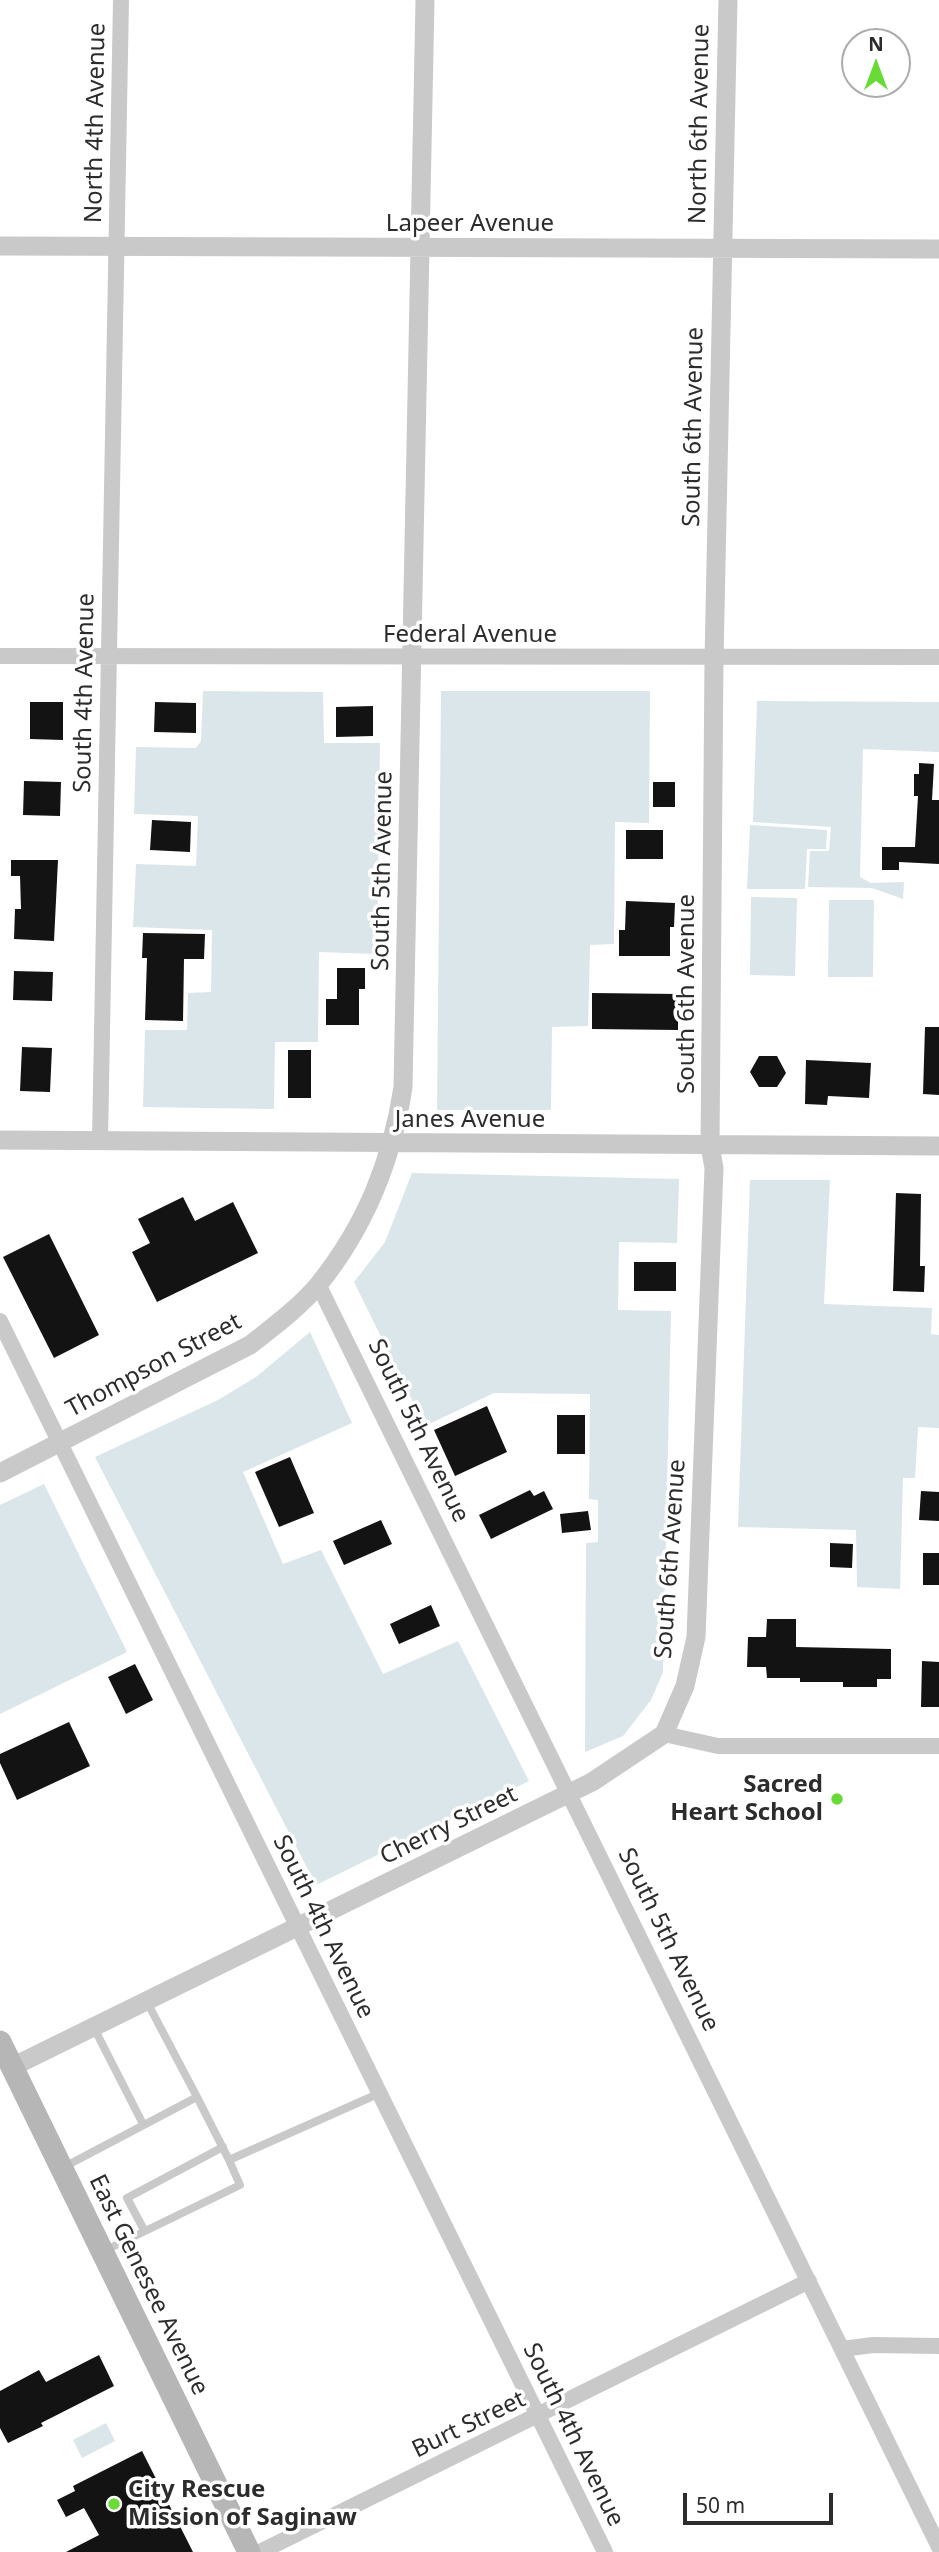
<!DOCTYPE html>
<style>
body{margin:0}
#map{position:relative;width:939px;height:2552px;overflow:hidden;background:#fff;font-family:"Noto Sans",sans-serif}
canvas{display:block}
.north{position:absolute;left:841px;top:28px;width:70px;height:70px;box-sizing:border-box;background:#fff;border:2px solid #ababab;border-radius:50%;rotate:0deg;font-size:19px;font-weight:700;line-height:28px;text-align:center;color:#2c2c2c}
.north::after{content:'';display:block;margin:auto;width:24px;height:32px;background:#69db37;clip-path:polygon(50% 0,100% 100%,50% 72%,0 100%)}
.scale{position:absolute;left:683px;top:2493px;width:150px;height:32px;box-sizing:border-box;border:4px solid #2c2c2c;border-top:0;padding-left:9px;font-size:21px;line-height:24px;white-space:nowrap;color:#2c2c2c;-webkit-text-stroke:5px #fff;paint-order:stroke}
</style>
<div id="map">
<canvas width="939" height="2552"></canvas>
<div class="north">N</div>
<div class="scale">50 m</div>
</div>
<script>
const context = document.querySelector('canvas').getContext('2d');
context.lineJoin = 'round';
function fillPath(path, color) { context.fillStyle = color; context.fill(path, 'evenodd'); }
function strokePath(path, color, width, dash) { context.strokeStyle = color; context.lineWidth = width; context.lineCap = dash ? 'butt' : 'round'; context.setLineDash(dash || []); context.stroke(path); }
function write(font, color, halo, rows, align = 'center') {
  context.font = font + ' "Noto Sans",sans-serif'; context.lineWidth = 7; context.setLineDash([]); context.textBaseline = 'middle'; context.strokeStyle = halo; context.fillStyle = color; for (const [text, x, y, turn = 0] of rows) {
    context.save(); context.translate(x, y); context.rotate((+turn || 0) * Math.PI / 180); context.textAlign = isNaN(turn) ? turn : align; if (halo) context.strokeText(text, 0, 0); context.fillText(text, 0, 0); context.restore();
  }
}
fillPath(new Path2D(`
 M 203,691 L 323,692 L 324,743 L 380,743 L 377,954 L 319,952 L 318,1042 L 275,1042 L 274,1109 L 143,1107 L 145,1030 L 187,1030 L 188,993 L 211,992 L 212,930 L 133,927 L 136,864 L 196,866 L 198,816 L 134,814 L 136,747 L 196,748 L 201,741 Z
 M 441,691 L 650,691 L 649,823 L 615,822 L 614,944 L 590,945 L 588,1026 L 552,1027 L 551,1110 L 437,1110 Z
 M 757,701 L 939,702 L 939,752 L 863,749 L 860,877 L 871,883 L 904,882 L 903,899 L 872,888 L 808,887 L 810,851 L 829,851 L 831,827 L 753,822 Z
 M 750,825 L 827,830 L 826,849 L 807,849 L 805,889 L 747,889 Z
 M 751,897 L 797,898 L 795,976 L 750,975 Z
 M 829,900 L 874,900 L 873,977 L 828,977 Z
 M 412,1173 L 679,1179 L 677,1243 L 619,1242 L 618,1310 L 671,1311 L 663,1672 L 651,1700 L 623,1736 L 585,1752 L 586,1543 L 598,1542 L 598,1500 L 589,1499 L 590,1394 L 494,1393 L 425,1426 L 354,1282 L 385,1242 Z
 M 750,1180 L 830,1180 L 824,1304 L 932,1308 L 931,1334 L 939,1335 L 939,1428 L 918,1427 L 915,1478 L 903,1478 L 900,1589 L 857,1587 L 856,1530 L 738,1527 Z
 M 310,1332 L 352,1423 L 243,1472 L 283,1564 L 321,1550 L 383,1674 L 458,1641 L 529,1781 L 316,1885 L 95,1457 L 218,1400 L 256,1377 Z
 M 44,1484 L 127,1652 L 0,1714 L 0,1505 Z
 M 106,2423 L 115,2441 L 82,2458 L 73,2440 Z`), '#dae6e9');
fillPath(new Path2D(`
 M 30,702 L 63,702 L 63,740 L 30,739 Z
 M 155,702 L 196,703 L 196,733 L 154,732 Z
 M 373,706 L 373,736 L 336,737 L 336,707 Z
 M 919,763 L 934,764 L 932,800 L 939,800 L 939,864 L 899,862 L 899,870 L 882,870 L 882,847 L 915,847 L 918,796 L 914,796 L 914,774 L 919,774 Z
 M 24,781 L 61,782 L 60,816 L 23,815 Z
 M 653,782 L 675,782 L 675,807 L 653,807 Z
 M 152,820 L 191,822 L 190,852 L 150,850 Z
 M 626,830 L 663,830 L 663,859 L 626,859 Z
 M 11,860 L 58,860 L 54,941 L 14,939 L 15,909 L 21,909 L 20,876 L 11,876 Z
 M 626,901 L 675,903 L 674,927 L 670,927 L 670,956 L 619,956 L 619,930 L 625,930 Z
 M 143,933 L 205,934 L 204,959 L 184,959 L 183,1021 L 145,1020 L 147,958 L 142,958 Z
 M 337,968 L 365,968 L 365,989 L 359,989 L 359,1025 L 326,1025 L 326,999 L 337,999 Z
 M 14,971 L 53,972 L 52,1001 L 13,1000 Z
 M 592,993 L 678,994 L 678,1030 L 592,1029 Z
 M 925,1027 L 939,1027 L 939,1095 L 923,1094 Z
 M 22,1047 L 52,1048 L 50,1092 L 20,1091 Z
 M 288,1050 L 311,1050 L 311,1098 L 288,1098 Z
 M 759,1056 L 777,1056 L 786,1073 L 777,1087 L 759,1087 L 750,1072 Z
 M 806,1060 L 871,1063 L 869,1098 L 828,1096 L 827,1105 L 805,1104 Z
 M 896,1193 L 921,1194 L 920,1266 L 925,1266 L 924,1292 L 893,1291 Z
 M 183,1197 L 195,1221 L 233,1202 L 258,1253 L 157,1302 L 132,1252 L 150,1243 L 138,1219 Z
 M 49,1234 L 99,1335 L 54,1358 L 3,1257 Z
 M 634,1262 L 676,1262 L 676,1291 L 634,1291 Z
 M 487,1406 L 507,1452 L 455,1476 L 434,1430 Z
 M 557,1415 L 585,1415 L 585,1454 L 557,1454 Z
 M 290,1457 L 314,1513 L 279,1527 L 255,1472 Z
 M 530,1490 L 534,1496 L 544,1491 L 553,1509 L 491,1539 L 479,1515 Z
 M 921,1491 L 939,1492 L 939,1521 L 919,1520 Z
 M 588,1511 L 591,1530 L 562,1533 L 560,1514 Z
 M 381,1520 L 392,1544 L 344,1565 L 333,1541 Z
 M 830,1543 L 853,1544 L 852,1568 L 830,1567 Z
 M 923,1553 L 939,1553 L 939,1585 L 923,1585 Z
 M 431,1605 L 440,1626 L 399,1644 L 390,1624 Z
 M 767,1619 L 796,1619 L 796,1647 L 891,1649 L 891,1679 L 877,1679 L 877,1687 L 843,1687 L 843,1682 L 800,1682 L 800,1678 L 767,1678 L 766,1667 L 747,1667 L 748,1637 L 766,1637 Z
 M 922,1661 L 939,1662 L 939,1707 L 921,1707 Z
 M 135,1664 L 153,1700 L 126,1714 L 108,1677 Z
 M 69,1722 L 90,1766 L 17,1800 L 0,1763 L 0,1754 Z
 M 99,2355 L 114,2386 L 41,2423 L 43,2426 L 8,2443 L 0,2428 L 0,2391 L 39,2370 L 46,2382 Z
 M 142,2451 L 193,2552 L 66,2552 L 99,2535 L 84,2508 L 66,2517 L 57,2500 L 75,2491 L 73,2486 Z`), '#131313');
strokePath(new Path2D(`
 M 147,2002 L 197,2097
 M 94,2028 L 143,2124
 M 229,2160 L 380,2093
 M 64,2167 L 197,2097 L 229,2160 L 240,2185 L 106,2250
 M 144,2230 L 127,2198 L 223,2147`), '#c9c9c9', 8);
strokePath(new Path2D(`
 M 0,656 L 939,657
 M 100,1140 L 121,0
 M 318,1284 L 939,2547
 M 0,1321 L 605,2552
 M 664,1734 L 718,1746 L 939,1746
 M 842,2349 L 873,2345 L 939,2346
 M 260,2552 L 809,2281`), '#c9c9c9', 16);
strokePath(new Path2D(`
 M 0,246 L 939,249
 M 0,1140 L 939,1146
 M 0,1473 L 250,1345 C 274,1326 300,1307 319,1284 C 366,1225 392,1161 403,1087 L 425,0
 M 12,2067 L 592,1782 L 664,1734 L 685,1686 L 696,1637 L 714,1168 L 710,1146 L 714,659 L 728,0`), '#c9c9c9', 19);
strokePath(new Path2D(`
 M 0,2042 L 249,2552`), '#b6b6b6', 23);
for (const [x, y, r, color] of [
 [837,1799,7,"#69db37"],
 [114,2504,7,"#69db37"]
]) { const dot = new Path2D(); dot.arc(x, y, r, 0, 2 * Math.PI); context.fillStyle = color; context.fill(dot); strokePath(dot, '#fff', 2.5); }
write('24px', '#2c2c2c', '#fff', [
 ["North 4th Avenue",96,123,-89],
 ["North 6th Avenue",700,124,-89],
 ["Lapeer Avenue",470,224],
 ["South 6th Avenue",694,427,-89],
 ["Federal Avenue",470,635],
 ["South 4th Avenue",85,693,-89],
 ["South 5th Avenue",383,871,-89],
 ["South 6th Avenue",687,994,-90],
 ["Janes Avenue",470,1120],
 ["Thompson Street",154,1366,-28],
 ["South 5th Avenue",418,1431,64],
 ["South 6th Avenue",671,1559,-86],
 ["Cherry Street",449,1826,-26],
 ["South 4th Avenue",323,1927,64],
 ["South 5th Avenue",668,1940,64],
 ["East Genesee Avenue",148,2285,64],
 ["Burt Street",469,2425,-26],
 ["South 4th Avenue",573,2435,64]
]);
write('bold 24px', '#2c2c2c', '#fff', [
 ["Sacred",823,1785],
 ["Heart School",823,1813],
 ["City Rescue",128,2490,"left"],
 ["Mission of Saginaw",128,2518,"left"]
], 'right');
</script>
